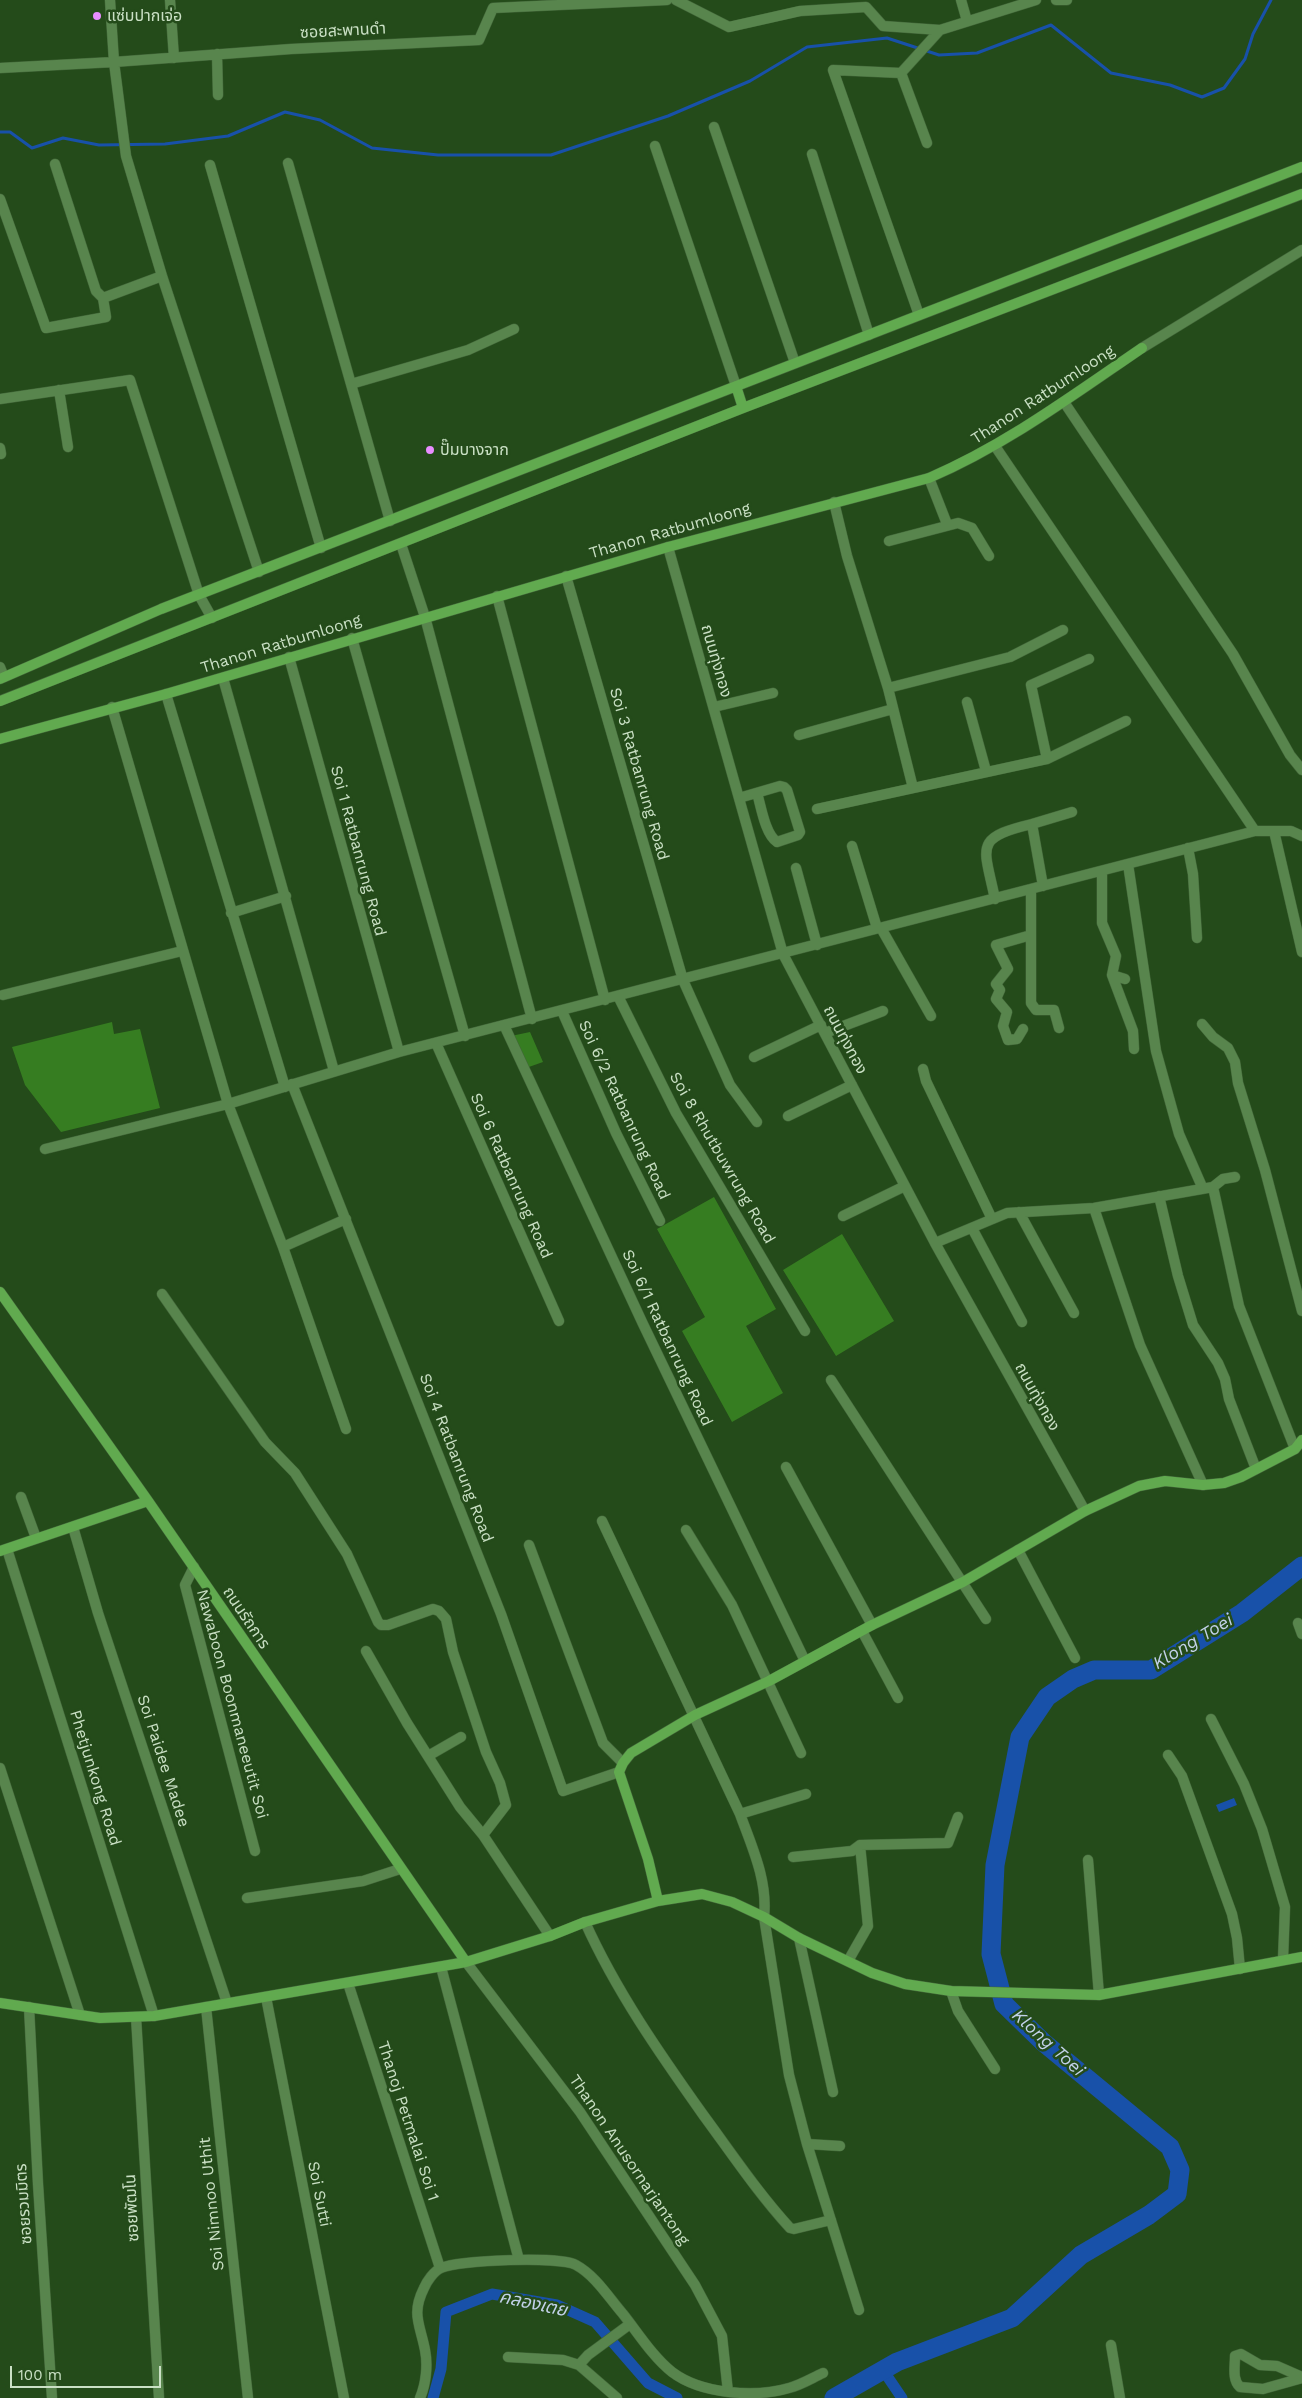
<!DOCTYPE html>
<meta charset="utf-8">
<style>
body{margin:0}
#map{position:relative;width:1302px;height:2398px;overflow:hidden;background:#244b1a;font-family:"Work Sans",sans-serif}
canvas{display:block}
.scale{position:absolute;left:10px;top:2366px;width:151px;height:22px;box-sizing:border-box;border:2px solid #cae0c5;border-top:0;padding-left:6px;font-size:15px;line-height:18px;white-space:nowrap;color:#cae0c5;-webkit-text-stroke:4px #244b1a;paint-order:stroke}
</style>
<div id="map">
<canvas width="1302" height="2398"></canvas>
<div class="scale">100 m</div>
</div>
<script>
const context = document.querySelector('canvas').getContext('2d');
context.lineJoin = 'round';
function fillPath(path, color) { context.fillStyle = color; context.fill(path, 'evenodd'); }
function strokePath(path, color, width, dash) { context.strokeStyle = color; context.lineWidth = width; context.lineCap = dash ? 'butt' : 'round'; context.setLineDash(dash || []); context.stroke(path); }
function write(font, color, halo, rows, align = 'center') {
  context.font = font + ' "Work Sans","Noto Sans Thai",sans-serif'; context.lineWidth = 5; context.setLineDash([]); context.textBaseline = 'middle'; context.strokeStyle = halo; context.fillStyle = color; for (const [text, x, y, turn = 0] of rows) {
    context.save(); context.translate(x, y); context.rotate((+turn || 0) * Math.PI / 180); context.textAlign = isNaN(turn) ? turn : align; if (halo) context.strokeText(text, 0, 0); context.fillText(text, 0, 0); context.restore();
  }
}
fillPath(new Path2D(`
 M 112,1022 L 114,1034 L 140,1029 L 160,1108 L 61,1132 L 25,1085 L 12,1047 Z
 M 530,1032 L 543,1062 L 526,1068 L 511,1036 Z
 M 714,1197 L 776,1309 L 746,1326 L 783,1393 L 732,1422 L 682,1331 L 705,1317 L 657,1229 Z
 M 842,1234 L 894,1321 L 836,1356 L 783,1270 Z`), '#367d21');
fillPath(new Path2D(`
 M 1234,1798 L 1237,1805 L 1219,1812 L 1216,1805 Z`), '#1851a9');
strokePath(new Path2D(`
 M 0,132 L 10,132 L 32,148 L 63,138 L 99,145 L 165,144 L 228,136 L 285,112 L 320,120 L 372,148 L 438,155 L 551,155 L 668,116 L 750,81 L 807,47 L 887,38 L 939,55 L 977,53 L 1051,25 L 1111,73 L 1170,85 L 1202,97 L 1224,88 L 1245,59 L 1253,34 L 1271,0`), '#1851a9', 3);
strokePath(new Path2D(`
 M 883,2370 L 902,2398
 M 433,2398 L 441,2369 L 446,2312 L 492,2294 L 557,2305 L 595,2322 L 648,2383 L 677,2398`), '#1851a9', 11);
strokePath(new Path2D(`
 M 834,2398 L 897,2362 L 1012,2318 L 1081,2255 L 1149,2215 L 1177,2194 L 1180,2170 L 1170,2147 L 1043,2042 L 1004,2004 L 991,1954 L 995,1865 L 1020,1737 L 1047,1697 L 1073,1679 L 1094,1670 L 1151,1670 L 1242,1613 L 1302,1566`), '#1851a9', 19);
const street = new Path2D(`
 M 110,0 L 114,62 L 126,156 L 162,276 L 259,572
 M 170,0 L 174,58
 M 676,0 L 729,27 L 800,11 L 866,7 L 883,26 L 940,30 L 1036,0
 M 961,0 L 967,21
 M 1056,0 L 1067,0
 M 217,54 L 218,95
 M 0,68 L 114,62 L 291,49 L 479,40 L 493,8 L 667,0
 M 901,73 L 833,70 L 919,315
 M 901,73 L 927,143
 M 901,73 L 940,30
 M 714,127 L 795,363
 M 655,146 L 736,386
 M 812,154 L 869,335
 M 288,163 L 390,521
 M 210,165 L 321,548
 M 0,199 L 46,328 L 106,317 L 103,298 L 96,291 L 55,164
 M 103,298 L 162,276
 M 1142,348 L 1302,250
 M 351,384 L 468,350 L 514,329
 M 59,390 L 68,447
 M 0,399 L 130,380 L 199,595 L 212,618
 M 1064,402 L 1233,654 L 1290,755 L 1302,770
 M 995,446 L 1255,831
 M 0,448 L 1,454
 M 929,478 L 947,524
 M 834,502 L 847,556 L 888,688 L 913,788
 M 889,541 L 958,523 L 972,528 L 989,556
 M 401,544 L 425,617 L 532,1019
 M 668,547 L 783,954 L 935,1243 L 1085,1511
 M 566,576 L 683,980 L 730,1085 L 757,1122
 M 497,596 L 605,1000
 M 352,638 L 465,1036
 M 289,657 L 399,1052
 M 0,667 L 4,677
 M 223,678 L 334,1071
 M 888,688 L 1010,657 L 1063,630
 M 166,694 L 285,1087
 M 967,702 L 986,771
 M 112,707 L 228,1104 L 283,1247 L 346,1429
 M 714,707 L 773,693
 M 799,735 L 893,709
 M 1047,759 L 1031,685 L 1089,659
 M 739,798 L 780,786 L 784,787 L 787,790 L 800,832 L 798,835 L 777,842 C 765,834 761,806 757,793
 M 817,809 L 1047,759 L 1126,721
 M 1032,824 L 1072,812
 M 1274,831 L 1302,952
 M 852,846 L 877,928
 M 1188,848 L 1193,874 L 1197,938
 M 1128,864 L 1156,1051 L 1179,1134 L 1203,1189
 M 796,868 L 817,945
 M 1102,871 L 1102,923 L 1116,956 L 1112,975
 M 1031,889 L 1031,1003 L 1036,1010 L 1054,1010 L 1059,1028
 M 995,899 C 984,846 973,838 1032,824 L 1043,886
 M 231,913 L 286,896
 M 881,928 L 931,1016
 M 1125,979 L 1112,975 L 1133,1031 L 1134,1049
 M 3,995 L 182,951
 M 618,996 L 676,1113 L 805,1331
 M 562,1011 L 616,1133 L 660,1221
 M 1202,1024 L 1213,1037 L 1228,1048 L 1235,1062 L 1238,1083 L 1265,1170 L 1302,1311
 M 504,1025 L 643,1324 L 805,1661
 M 1023,1029 L 1017,1039 L 1008,1040 L 1003,1026 L 1007,1012 L 996,999 L 1000,990 L 996,984 L 1008,969 L 996,945 L 1031,935
 M 825,1033 L 883,1011
 M 436,1043 L 559,1321
 M 754,1057 L 821,1025
 M 923,1069 L 926,1081 L 992,1219
 M 292,1084 L 501,1614 L 563,1791 L 619,1772
 M 788,1116 L 852,1085
 M 45,1149 L 228,1104 L 399,1052 L 1255,831 L 1291,831 L 1302,836
 M 1213,1187 L 1239,1306 L 1295,1449
 M 1159,1196 L 1178,1276 L 1193,1325 L 1218,1363 L 1225,1379 L 1229,1399 L 1256,1469
 M 1094,1208 L 1140,1345 L 1203,1485
 M 1019,1212 L 1074,1313
 M 843,1216 L 905,1186
 M 972,1228 L 1022,1322
 M 935,1243 L 1007,1213 L 1094,1208 L 1213,1187 L 1223,1179 L 1235,1177
 M 283,1247 L 346,1219
 M 162,1294 L 265,1442 L 295,1473 L 347,1554 L 378,1622 L 381,1625 L 388,1625 L 433,1609 L 439,1611 L 446,1619 L 453,1652 L 486,1752 L 500,1783 L 506,1805 L 483,1835
 M 831,1380 L 986,1619
 M 786,1467 L 872,1625
 M 21,1497 L 36,1538
 M 602,1521 L 740,1814 L 806,1794
 M 73,1527 L 98,1613 L 227,2003
 M 686,1530 L 732,1605 L 801,1753
 M 529,1545 L 603,1743 L 623,1763
 M 7,1549 L 154,2016
 M 1018,1550 L 1075,1658
 M 194,1567 L 185,1585 L 255,1851
 M 1298,1623 L 1302,1634
 M 862,1631 L 898,1698
 M 366,1651 L 407,1723 L 460,1807 L 483,1835 L 550,1936
 M 1211,1719 L 1244,1784 L 1262,1829 L 1285,1907 L 1283,1959
 M 1168,1755 L 1182,1776 L 1232,1914 L 1237,1938 L 1240,1969
 M 428,1756 L 461,1737
 M 0,1768 L 80,2015
 M 740,1814 C 752,1847 768,1881 764,1917 L 789,2075 L 807,2144 L 859,2310
 M 793,1857 L 852,1851 L 860,1845
 M 1088,1860 L 1099,1995
 M 247,1898 L 363,1881 L 400,1869
 M 585,1922 C 616,1991 660,2054 704,2116 C 732,2154 758,2193 790,2228 L 794,2229 L 831,2220
 M 799,1938 L 833,2092
 M 848,1961 L 868,1926 L 860,1845 L 948,1843 L 958,1817
 M 466,1962 L 580,2112 L 695,2285 L 722,2336 L 728,2392
 M 441,1967 L 519,2260
 M 348,1983 L 440,2268
 M 951,1991 L 958,2011 L 995,2069
 M 266,1997 L 344,2398
 M 29,2007 L 38,2184 L 52,2398
 M 206,2007 L 248,2398
 M 136,2017 L 159,2398
 M 807,2144 L 840,2146
 M 1111,2345 L 1120,2398
 M 508,2357 L 563,2360 L 579,2365 L 617,2398
 M 579,2365 L 588,2355 L 630,2324
 M 1302,2377 L 1277,2366 L 1260,2365 L 1241,2354 L 1235,2356 C 1235,2367 1232,2380 1240,2387 L 1263,2389 L 1302,2378
 M 420,2398 C 426,2384 428,2365 425,2350 C 420,2324 411,2314 424,2288 C 427,2281 434,2271 441,2268 C 459,2260 560,2256 576,2265 C 596,2276 609,2298 623,2314 C 638,2333 653,2357 672,2372 C 701,2394 755,2398 789,2388 C 801,2385 812,2378 823,2373`);
const secondary = new Path2D(`
 M 736,386 L 743,408
 M 0,679 L 161,609 L 1302,167
 M 0,701 L 743,408 L 1302,194
 M 0,739 L 166,694 L 668,547 L 929,478 C 1006,445 1073,395 1142,348
 M 0,1292 L 148,1501 L 466,1962
 M 0,1551 L 148,1501
 M 658,1901 L 648,1859 L 619,1772 L 623,1763 L 631,1753 L 695,1715 L 769,1681 L 872,1625 L 963,1582 L 1085,1511 L 1139,1486 L 1165,1481 L 1203,1485 L 1224,1483 L 1241,1477 L 1295,1449 L 1302,1440
 M 0,2003 L 100,2018 L 154,2016 L 466,1962 L 550,1936 L 585,1922 L 658,1901 L 702,1894 L 732,1902 L 764,1917 L 799,1938 L 872,1973 L 905,1984 L 951,1991 L 1099,1995 L 1302,1957`);
strokePath(street, '#426639', 11);
strokePath(secondary, '#426639', 11);
strokePath(street, '#58854d', 10);
strokePath(secondary, '#61aa4f', 10);
for (const [x, y, r, color] of [
 [97,16,5,"#e88eff"],
 [430,450,5,"#e88eff"]
]) { const dot = new Path2D(); dot.arc(x, y, r, 0, 2 * Math.PI); context.fillStyle = color; context.fill(dot); strokePath(dot, '#244b1a', 2); }
write('16px', '#cae0c5', '#244b1a', [
 ["แซ่บปากเจ่อ",107,16],
 ["ปั๊มบางจาก",440,450]
], 'left');
write('16px', '#cae0c5', '#244b1a', [
 ["ซอยสะพานดำ",343,31,-3],
 ["Thanon Ratbumloong",1043,395,-33],
 ["Thanon Ratbumloong",670,531,-16],
 ["Thanon Ratbumloong",281,644,-17],
 ["ถนนทุ่งทอง",716,661,74],
 ["Soi 3 Ratbanrung Road",639,774,74],
 ["Soi 1 Ratbanrung Road",358,851,75],
 ["ถนนทุ่งทอง",845,1040,62],
 ["Soi 6/2 Ratbanrung Road",624,1110,65],
 ["Soi 8 Rhutbuwrung Road",722,1158,60],
 ["Soi 6 Ratbanrung Road",511,1176,66],
 ["Soi 6/1 Ratbanrung Road",667,1338,65],
 ["ถนนทุ่งทอง",1037,1397,61],
 ["Soi 4 Ratbanrung Road",456,1458,69],
 ["ถนนรัถการ",246,1618,56],
 ["Nawaboon Boonmaneeutit Soi",232,1704,75],
 ["Soi Paidee Madee",163,1761,72],
 ["Phetjunkong Road",95,1778,73],
 ["Thanoj Petmalai Soi 1",408,2121,72],
 ["Thanon Anusornarjantong",629,2160,56],
 ["Soi Sutti",319,2194,79],
 ["ซอยรวมมิตร",24,2204,-94],
 ["Soi Nimnoo Uthit",212,2204,-96],
 ["ซอยพัฒโน",132,2208,-93]
]);
write('italic 18px', '#c2d1e9', '#244b1a', [
 ["Klong Toei",1193,1642,-31],
 ["Klong Toei",1048,2043,42],
 ["คลองเตย",533,2304,12]
]);
</script>
